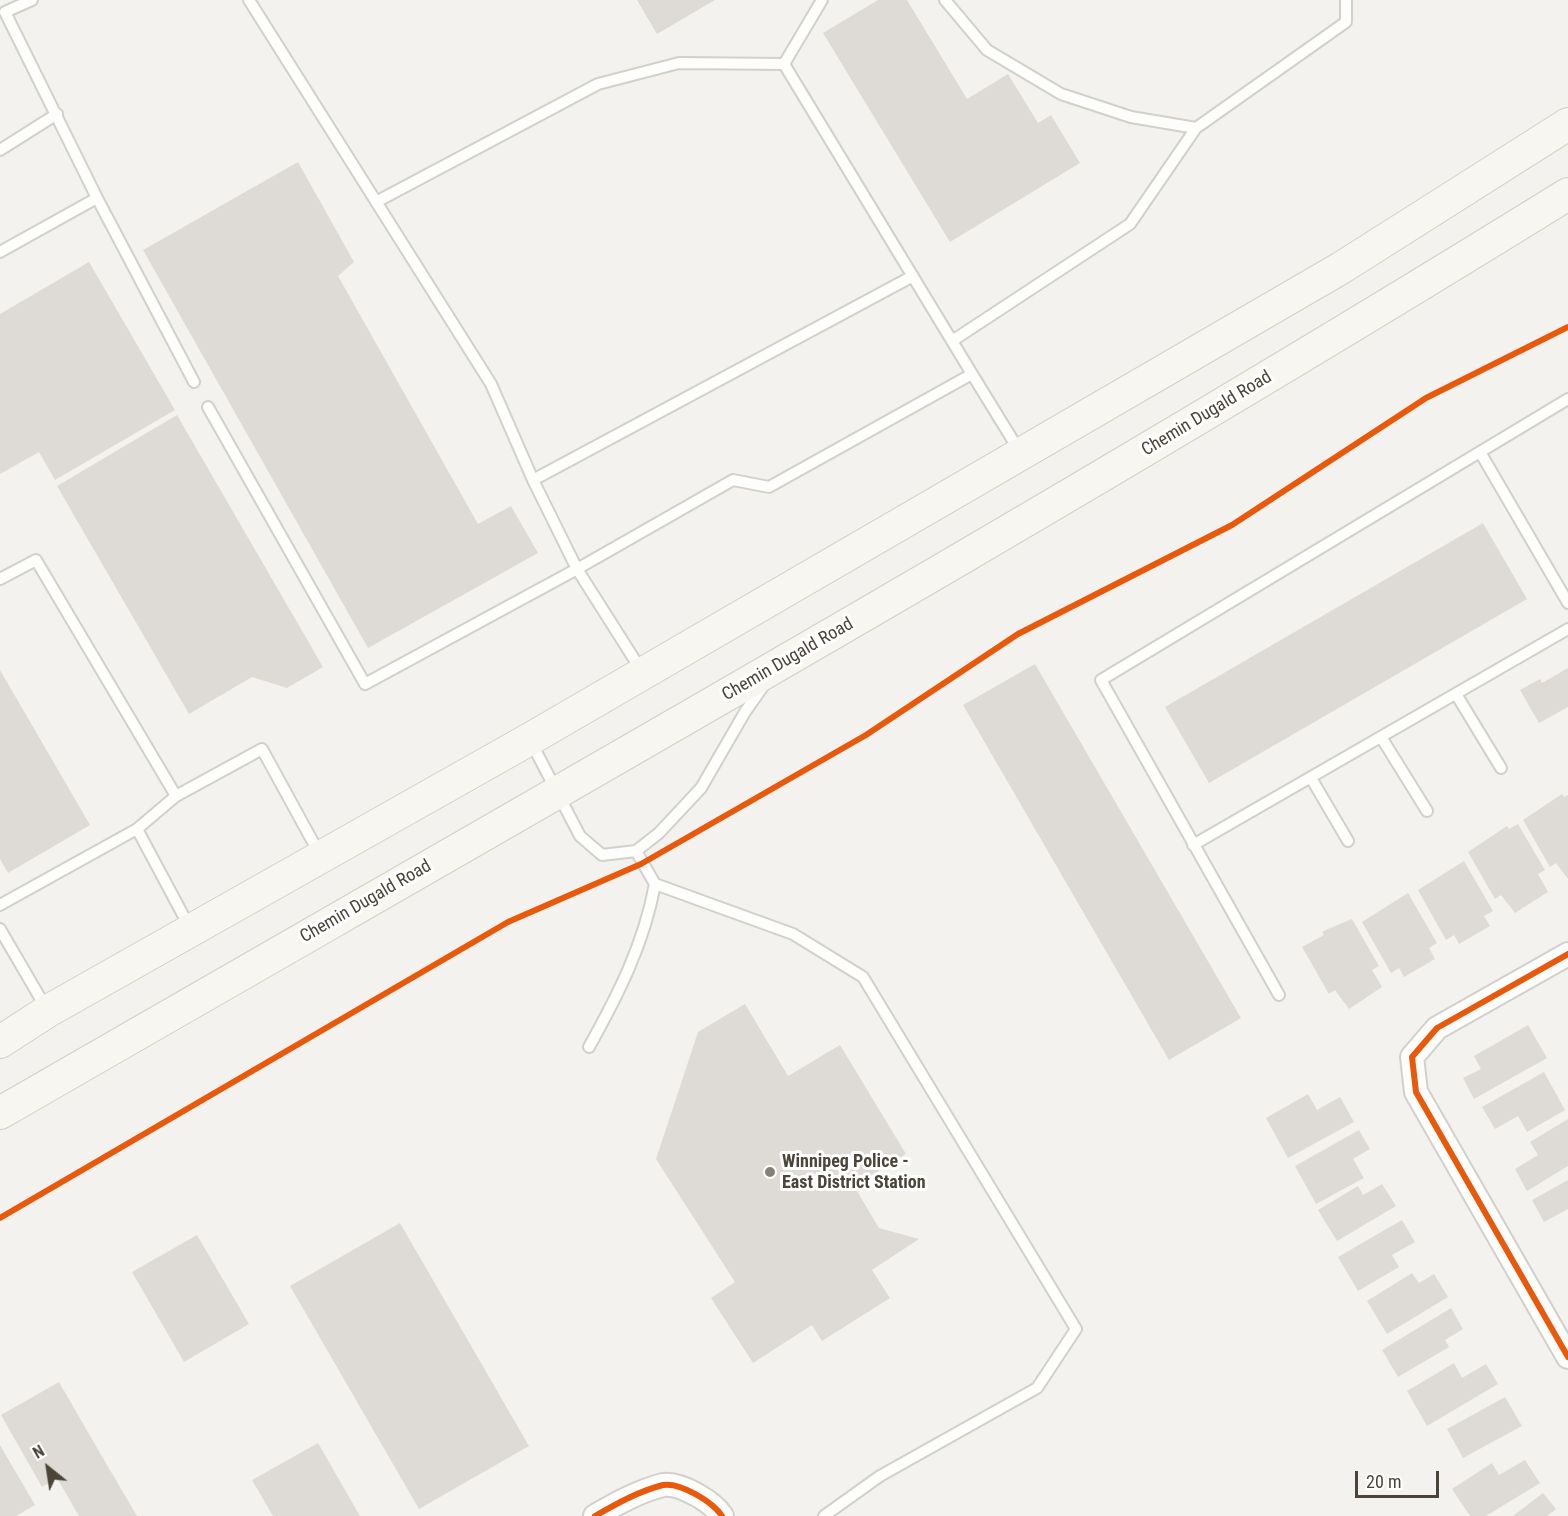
<!DOCTYPE html>
<style>
body{margin:0}
#map{position:relative;width:1568px;height:1516px;overflow:hidden;background:#f4f2ee;font-family:"Roboto Condensed",sans-serif}
canvas{display:block}
.north{position:absolute;left:18px;top:1438px;width:60px;height:60px;-webkit-text-stroke:4px #fff;paint-order:stroke;rotate:330deg;font-size:16px;font-weight:700;line-height:24px;text-align:center;color:#4b4439}
.north::after{content:'';display:block;margin:auto;width:21px;height:27px;background:#4b4439;clip-path:polygon(50% 0,100% 100%,50% 72%,0 100%)}
.scale{position:absolute;left:1355px;top:1471px;width:84px;height:27px;box-sizing:border-box;border:3px solid #4b4439;border-top:0;padding-left:8px;font-size:18px;line-height:21px;white-space:nowrap;color:#4b4439;-webkit-text-stroke:4px #fff;paint-order:stroke}
</style>
<div id="map">
<canvas width="1568" height="1516"></canvas>
<div class="north">N</div>
<div class="scale">20 m</div>
</div>
<script>
const context = document.querySelector('canvas').getContext('2d');
context.lineJoin = 'round';
function fillPath(path, color) { context.fillStyle = color; context.fill(path, 'evenodd'); }
function strokePath(path, color, width, dash) { context.strokeStyle = color; context.lineWidth = width; context.lineCap = dash ? 'butt' : 'round'; context.setLineDash(dash || []); context.stroke(path); }
function write(font, color, halo, rows, align = 'center') {
  context.font = font + ' "Roboto Condensed",sans-serif'; context.lineWidth = 6; context.setLineDash([]); context.textBaseline = 'middle'; context.strokeStyle = halo; context.fillStyle = color; for (const [text, x, y, turn = 0] of rows) {
    context.save(); context.translate(x, y); context.rotate((+turn || 0) * Math.PI / 180); context.textAlign = isNaN(turn) ? turn : align; if (halo) context.strokeText(text, 0, 0); context.fillText(text, 0, 0); context.restore();
  }
}
fillPath(new Path2D(`
 M 637,0 L 715,0 L 657,34 Z
 M 878,0 L 907,0 L 967,99 L 1008,74 L 1038,123 L 1051,115 L 1080,163 L 950,242 L 823,33 Z
 M 298,162 L 354,262 L 338,276 L 478,524 L 511,506 L 538,553 L 368,648 L 143,250 Z
 M 89,262 L 175,410 L 55,480 L 39,452 L 0,474 L 0,314 Z
 M 177,415 L 323,667 L 287,688 L 252,677 L 189,714 L 57,486 Z
 M 1483,523 L 1527,599 L 1209,783 L 1165,707 Z
 M 1035,664 L 1241,1018 L 1169,1060 L 963,705 Z
 M 1568,668 L 1568,707 L 1539,723 L 1520,690 L 1540,679 L 1542,683 Z
 M 0,670 L 90,825 L 8,873 L 0,859 Z
 M 1562,794 L 1564,797 L 1568,795 L 1568,879 L 1556,863 L 1550,867 L 1523,820 Z
 M 1518,824 L 1545,870 L 1538,874 L 1548,892 L 1515,913 L 1501,895 L 1495,899 L 1468,852 L 1507,826 L 1509,829 Z
 M 1464,861 L 1493,911 L 1484,916 L 1490,926 L 1459,944 L 1454,935 L 1446,940 L 1418,890 Z
 M 1408,893 L 1437,943 L 1429,948 L 1435,959 L 1404,977 L 1399,968 L 1391,973 L 1362,922 Z
 M 1352,919 L 1379,966 L 1372,970 L 1382,987 L 1349,1009 L 1335,990 L 1329,994 L 1302,947 L 1324,935 L 1322,932 L 1328,929 Z
 M 745,1004 L 788,1076 L 840,1045 L 906,1154 L 854,1186 L 879,1228 L 919,1239 L 872,1270 L 890,1298 L 822,1341 L 812,1325 L 753,1363 L 711,1298 L 735,1282 L 656,1159 L 698,1032 Z
 M 1528,1025 L 1547,1058 L 1474,1099 L 1463,1078 L 1481,1069 L 1474,1056 Z
 M 1544,1072 L 1565,1110 L 1527,1132 L 1518,1116 L 1495,1129 L 1482,1107 Z
 M 1308,1094 L 1317,1110 L 1340,1097 L 1354,1122 L 1288,1158 L 1266,1118 Z
 M 1568,1119 L 1568,1166 L 1527,1191 L 1515,1169 L 1538,1155 L 1530,1142 Z
 M 1359,1130 L 1370,1149 L 1353,1159 L 1364,1178 L 1316,1204 L 1295,1166 Z
 M 1568,1180 L 1568,1209 L 1544,1222 L 1532,1200 Z
 M 1382,1184 L 1396,1206 L 1337,1241 L 1318,1210 L 1358,1186 L 1363,1195 Z
 M 1402,1220 L 1415,1242 L 1392,1255 L 1399,1267 L 1358,1291 L 1338,1257 Z
 M 400,1223 L 529,1446 L 419,1509 L 290,1286 Z
 M 197,1235 L 249,1324 L 184,1362 L 132,1272 Z
 M 1412,1273 L 1419,1283 L 1434,1274 L 1448,1297 L 1387,1334 L 1367,1301 Z
 M 1451,1308 L 1463,1329 L 1445,1340 L 1449,1347 L 1398,1377 L 1382,1350 Z
 M 1454,1363 L 1462,1378 L 1486,1364 L 1498,1384 L 1427,1426 L 1407,1391 Z
 M 59,1382 L 100,1453 L 137,1516 L 79,1516 L 57,1478 L 42,1487 L 1,1415 Z
 M 1505,1397 L 1522,1426 L 1463,1458 L 1447,1429 Z
 M 318,1443 L 360,1516 L 273,1516 L 252,1480 Z
 M 0,1445 L 35,1505 L 16,1516 L 0,1516 Z
 M 1525,1460 L 1540,1483 L 1486,1516 L 1470,1516 L 1452,1489 L 1492,1463 L 1499,1475 Z
 M 1543,1493 L 1556,1509 L 1547,1516 L 1513,1516 Z`), '#dedbd6');
const service = new Path2D(`
 M 32,0 L 5,12 L 97,198 L 194,382
 M 945,0 L 987,50 L 1061,94 L 1131,117 L 1196,128
 M 784,64 L 822,0
 M 0,150 L 57,114
 M 376,202 L 598,84 L 679,63 L 784,64 L 972,374
 M 0,252 L 97,198
 M 952,341 L 1130,224 L 1196,128 L 1346,22 L 1346,0
 M 208,407 L 365,684 L 577,569 L 533,480 L 491,384 L 249,0
 M 1480,452 L 1568,603
 M 533,480 L 913,276
 M 0,579 L 36,560 L 176,796 L 262,749 L 320,855
 M 641,670 L 577,569 L 733,480 L 769,487 L 972,374 L 1020,452
 M 1456,694 L 1501,768
 M 1381,737 L 1427,811
 M 531,742 L 580,836 L 602,855 L 636,851 L 659,833 L 701,788 L 745,712 L 764,685
 M 1311,778 L 1348,841
 M 137,829 L 176,796
 M 1193,845 L 1568,629
 M 636,851 L 655,884 L 793,934 L 863,977 L 1076,1329 L 1037,1388 L 880,1476 L 824,1516
 M 0,905 L 137,829 L 190,928
 M 0,929 L 46,1008
 M 1279,995 L 1101,680 L 1568,399
 M 589,1047 C 618,995 644,944 655,884`);
const minor = new Path2D(`
 M 1568,954 L 1437,1028 L 1412,1057 L 1416,1092 L 1568,1357
 M 595,1516 C 616,1504 639,1491 663,1485 C 680,1482 713,1502 722,1516`);
const secondary = new Path2D(`
 M 0,1042 L 48,1011 L 530,739 L 1341,268 L 1568,124
 M 0,1113 C 525,810 1053,513 1568,194`);
strokePath(service, '#d2d0cb', 14);
strokePath(minor, '#d2d0cb', 26);
strokePath(secondary, '#d3cfc5', 34);
strokePath(service, '#fdfdfc', 10);
strokePath(minor, '#fdfdfc', 22);
strokePath(secondary, '#f7f6f1', 32);
strokePath(new Path2D(`
 M 1568,954 L 1437,1028 L 1412,1057 L 1416,1092 L 1568,1357
 M 0,1218 L 508,922 L 641,864 L 866,735 L 1018,634 L 1232,525 L 1426,398 L 1568,327
 M 595,1516 C 616,1504 639,1491 663,1485 C 680,1482 713,1502 722,1516`), '#e8590c', 6);
for (const [x, y, r, color] of [
 [770,1172,6,"#868178"]
]) { const dot = new Path2D(); dot.arc(x, y, r, 0, 2 * Math.PI); context.fillStyle = color; context.fill(dot); strokePath(dot, '#fff', 2); }
write('18px', '#4b4439', '#fff', [
 ["Chemin Dugald Road",1207,414,-31],
 ["Chemin Dugald Road",788,660,-30],
 ["Chemin Dugald Road",366,902,-30]
]);
write('bold 18px', '#4b4439', '#fff', [
 ["Winnipeg Police -",782,1162],
 ["East District Station",782,1183]
], 'left');
</script>
